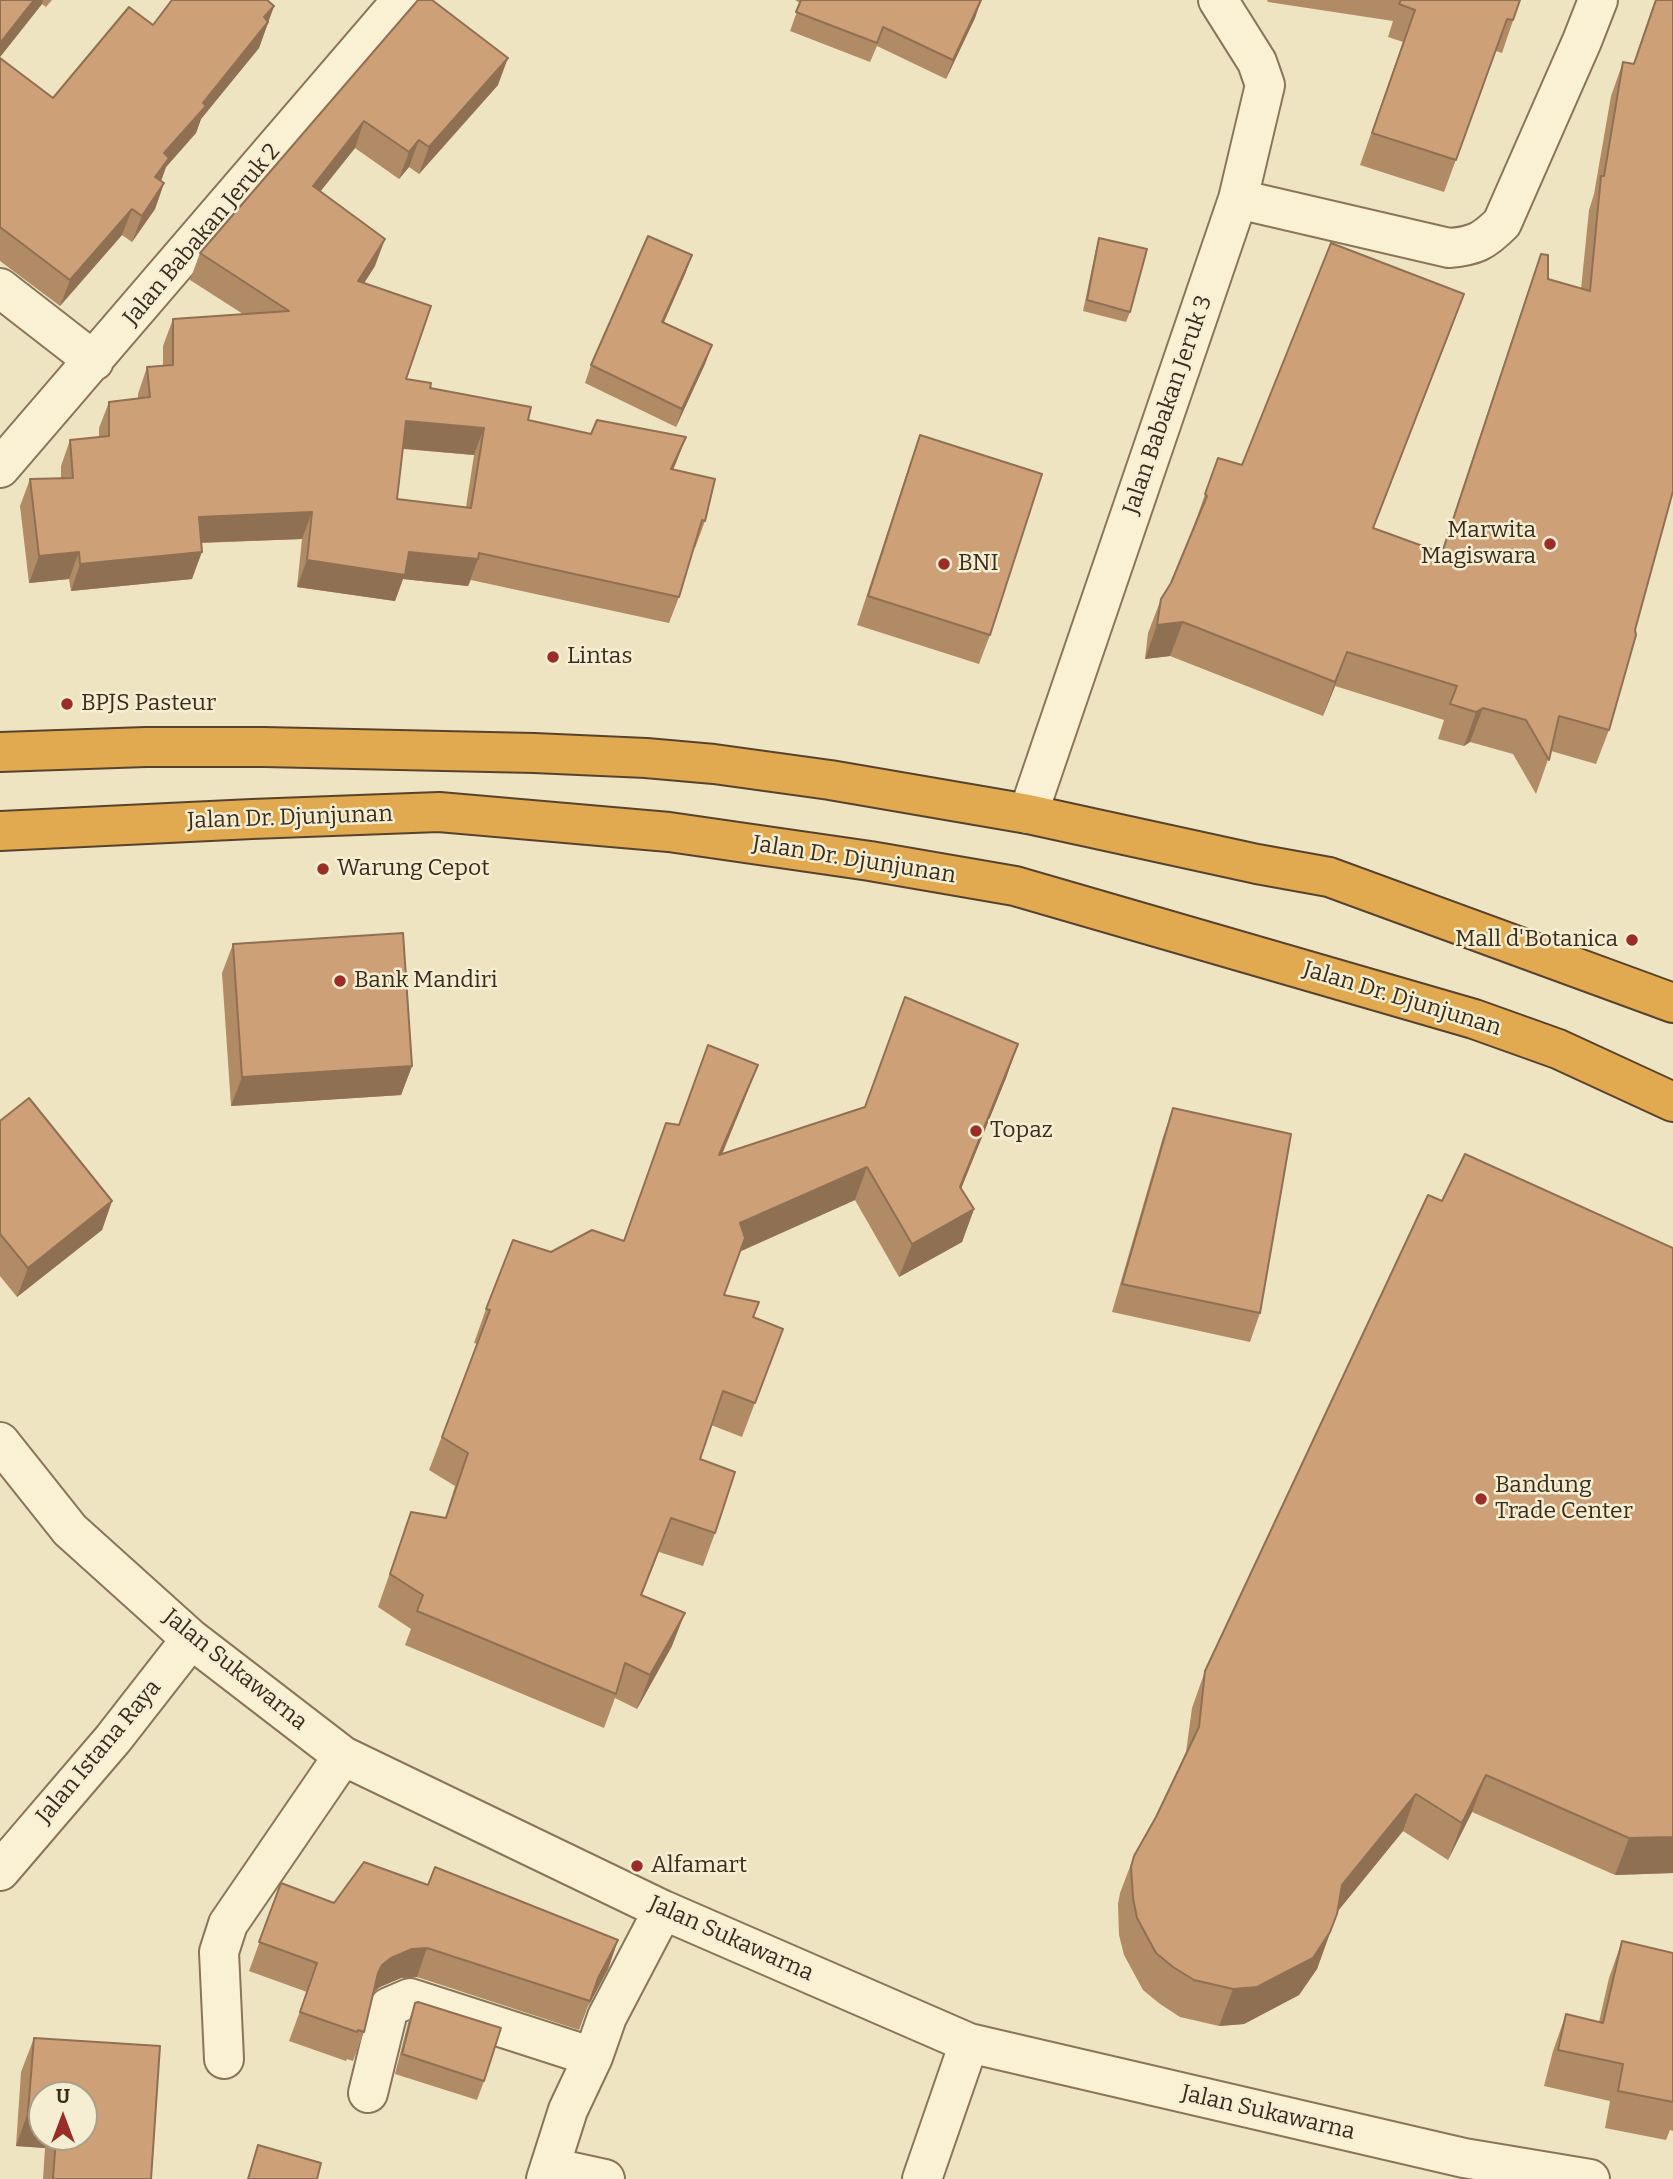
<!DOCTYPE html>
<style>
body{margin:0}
#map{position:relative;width:1673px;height:2179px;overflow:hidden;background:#efe4c2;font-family:Bitter,serif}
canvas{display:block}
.north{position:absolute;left:28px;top:2081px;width:70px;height:70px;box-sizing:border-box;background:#f6eed2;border:2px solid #aaa08a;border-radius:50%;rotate:0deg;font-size:19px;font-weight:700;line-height:28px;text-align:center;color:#392c1d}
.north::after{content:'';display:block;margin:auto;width:24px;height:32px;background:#9a2d27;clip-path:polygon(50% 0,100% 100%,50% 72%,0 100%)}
</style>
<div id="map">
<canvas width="1673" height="2179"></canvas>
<div class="north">U</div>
</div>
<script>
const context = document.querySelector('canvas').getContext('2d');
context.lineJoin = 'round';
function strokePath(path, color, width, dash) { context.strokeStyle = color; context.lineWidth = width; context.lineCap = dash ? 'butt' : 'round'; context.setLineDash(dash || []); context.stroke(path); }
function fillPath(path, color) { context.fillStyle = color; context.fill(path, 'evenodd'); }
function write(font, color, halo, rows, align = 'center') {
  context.font = font + ' Bitter,serif'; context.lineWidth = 5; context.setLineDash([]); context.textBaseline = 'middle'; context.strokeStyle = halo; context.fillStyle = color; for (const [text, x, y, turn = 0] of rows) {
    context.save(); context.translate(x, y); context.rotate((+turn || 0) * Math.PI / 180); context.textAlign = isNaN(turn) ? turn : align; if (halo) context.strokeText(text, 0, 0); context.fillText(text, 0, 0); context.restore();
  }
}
const minor = new Path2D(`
 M 1238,199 L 1449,248 C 1475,246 1484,241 1502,223 L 1582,41 L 1598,0
 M 0,288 L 94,361
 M 0,468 L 402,0
 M 1028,814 L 1238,199 L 1265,85 L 1257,62 L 1218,0
 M 0,1442 L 70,1530 L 191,1639 L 343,1756 L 663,1910 L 969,2043 L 1464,2158 L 1590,2179
 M 0,1871 L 113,1739 L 191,1639
 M 224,2059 L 219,1952 L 228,1924 L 343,1756
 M 368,2093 L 389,2007 L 410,1998 L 593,2057
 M 550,2167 L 605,2179
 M 546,2179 L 568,2110 L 593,2057 L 607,2017 L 663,1910
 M 922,2179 L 969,2043`);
const highway = new Path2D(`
 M 0,752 L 146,747 L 264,747 L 534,753 L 646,758 L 714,764 L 830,780 L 1028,814 L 1257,864 L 1329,877 L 1673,1003
 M 0,831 L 252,819 L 439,812 L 669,832 L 870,861 L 1015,886 L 1474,1019 L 1558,1049 L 1673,1102`);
strokePath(minor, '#897559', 42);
strokePath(highway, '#57432d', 42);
strokePath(minor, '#faf1d5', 38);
strokePath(highway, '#e1a950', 38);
fillPath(new Path2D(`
 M 0,0 L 52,0 L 46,7 L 42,4 L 0,57 Z
 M 418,0 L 498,85 L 419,174 L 409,167 L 399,179 L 355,148 L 320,192 L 375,266 L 364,283 L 406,379 L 673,469 L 705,521 L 695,548 L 694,548 L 679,597 L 669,623 L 471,580 L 468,586 L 403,579 L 395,601 L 297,587 L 302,539 L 201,543 L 192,579 L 71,591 L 69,579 L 29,583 L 20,506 L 30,479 L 61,478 L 61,466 L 70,440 L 99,437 L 99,428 L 109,402 L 138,398 L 138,394 L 147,367 L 163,366 L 163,346 L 173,319 L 243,314 L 190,280 L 200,253 ZM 403,449 L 474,455 L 466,507 L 397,499 Z
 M 795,0 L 981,0 L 975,18 L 946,79 L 877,46 L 870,62 L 790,31 L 800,3 Z
 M 1267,0 L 1520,0 L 1502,53 L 1496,51 L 1444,192 L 1360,165 L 1403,42 L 1388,37 L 1393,21 L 1268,2 Z
 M 1655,0 L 1609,730 L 1596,764 L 1551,751 L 1536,794 L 1513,754 L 1470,742 L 1464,746 L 1438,739 L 1444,720 L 1335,686 L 1323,716 L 1170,656 L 1145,659 L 1148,633 L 1161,599 L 1171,583 L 1193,529 L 1193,528 L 1218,458 L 1242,465 L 1451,329 L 1373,529 L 1441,553 L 1529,288 L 1541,254 L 1548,279 L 1581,289 L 1589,210 L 1594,194 L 1611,96 L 1623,62 L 1633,64 Z
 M 274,6 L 259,48 L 201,119 L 196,133 L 166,167 L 161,181 L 164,183 L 155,209 L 132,242 L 122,235 L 60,306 L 0,261 L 0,58 L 53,98 L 153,25 Z
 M 1099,238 L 1130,312 L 1126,322 L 1083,311 L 1096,249 Z
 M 692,255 L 685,274 L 664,322 L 712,345 L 705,364 L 676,427 L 585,383 L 591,365 Z
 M 920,435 L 990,635 L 979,664 L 857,625 L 910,463 Z
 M 233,944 L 412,1066 L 401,1095 L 231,1106 L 222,973 Z
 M 1018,1044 L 1006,1078 L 961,1188 L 974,1209 L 962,1242 L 899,1277 L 855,1200 L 740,1251 L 724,1295 L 759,1302 L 754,1317 L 783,1329 L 742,1437 L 711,1425 L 700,1459 L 715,1533 L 703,1566 L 659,1552 L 642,1595 L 672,1646 L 637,1709 L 615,1698 L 604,1728 L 405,1645 L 411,1629 L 378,1607 L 411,1512 L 445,1518 L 455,1486 L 429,1470 L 477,1344 L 474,1343 L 486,1309 L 551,1252 L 624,1241 L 679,1125 L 745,1098 L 722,1155 L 865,1107 Z
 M 1173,1108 L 1260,1313 L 1250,1342 L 1112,1312 L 1163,1137 Z
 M 0,1121 L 112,1201 L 102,1230 L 17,1297 L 0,1276 Z
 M 1442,1201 L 1673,1248 L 1673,1873 L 1615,1875 L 1472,1812 L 1448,1860 L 1403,1831 L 1337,1912 L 1317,1969 L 1299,1995 L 1244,2024 L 1219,2026 L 1180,2017 L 1160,2004 L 1143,1990 L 1124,1955 L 1119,1935 L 1118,1904 L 1120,1893 L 1134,1856 L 1156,1817 L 1186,1752 L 1192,1708 L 1205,1671 Z
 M 281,1883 L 334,1903 L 428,1885 L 618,1940 L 608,1969 L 588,2006 L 579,2030 L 417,1977 L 401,1978 L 380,1987 L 374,1992 L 364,2032 L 353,2061 L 347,2059 L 346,2061 L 289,2041 L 307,1992 L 249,1971 Z
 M 1622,1941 L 1673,1953 L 1673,2131 L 1670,2130 L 1666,2140 L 1605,2128 L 1610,2101 L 1544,2086 L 1553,2051 L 1566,2014 L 1599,2022 L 1609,1978 Z
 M 415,2003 L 484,2081 L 477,2100 L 395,2074 L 408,2023 Z
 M 34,2038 L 151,2179 L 43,2179 L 45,2148 L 16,2146 L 21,2072 ZM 42,2095 L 84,2137 L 42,2137 Z`), '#b18a66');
fillPath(new Path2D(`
 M 34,0 L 43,0 L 42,4 L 0,57 L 0,43 Z
 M 981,0 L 975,18 L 946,79 L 953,60 Z
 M 274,6 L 259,48 L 201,119 L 196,133 L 166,167 L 160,184 L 146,203 L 164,153 L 203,103 L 264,17 Z
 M 508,58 L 498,85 L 419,174 L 429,147 Z
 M 364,121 L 355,148 L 303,213 L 313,186 Z
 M 419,140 L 409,167 L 399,179 L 409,152 Z
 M 164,183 L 155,209 L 132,242 L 142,216 Z
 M 132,209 L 122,235 L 60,306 L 70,280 Z
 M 385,239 L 375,266 L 348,308 L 358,281 Z
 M 692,255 L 685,274 L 656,340 L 662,322 Z
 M 1464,294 L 1451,329 L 1360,563 L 1373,528 Z
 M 712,345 L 705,364 L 676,427 L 682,409 Z
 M 406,421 L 484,428 L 474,455 L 397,448 Z
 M 686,437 L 676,463 L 662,496 L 671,469 Z
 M 312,512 L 302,539 L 189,543 L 199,517 Z
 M 79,552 L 69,579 L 29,583 L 39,556 Z
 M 202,552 L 192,579 L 71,591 L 80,564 Z
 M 409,552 L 478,559 L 468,586 L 403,579 L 395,601 L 297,587 L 307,560 Z
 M 1183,622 L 1170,656 L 1145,659 L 1157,625 Z
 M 1347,652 L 1335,686 L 1323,716 L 1335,682 Z
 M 1483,708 L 1470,742 L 1464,746 L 1476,712 Z
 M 1018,1044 L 1006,1078 L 948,1221 L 960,1187 Z
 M 758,1065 L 745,1098 L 707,1189 L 719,1155 Z
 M 412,1066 L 401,1095 L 231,1106 L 242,1077 Z
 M 867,1167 L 855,1200 L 728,1257 L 740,1223 Z
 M 112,1201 L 102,1230 L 17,1297 L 28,1268 Z
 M 974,1209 L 962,1242 L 899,1277 L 912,1244 Z
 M 685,1613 L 672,1646 L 637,1709 L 650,1675 Z
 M 1486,1775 L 1472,1812 L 1448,1860 L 1462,1823 Z
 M 1416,1794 L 1403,1831 L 1329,1922 L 1342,1885 Z
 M 1673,1837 L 1673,1873 L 1615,1875 L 1629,1838 Z
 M 1337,1914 L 1317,1969 L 1299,1995 L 1244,2024 L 1219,2026 L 1233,1989 Z
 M 618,1940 L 608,1969 L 588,2007 L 598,1978 Z
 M 427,1948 L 417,1977 L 401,1978 L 380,1987 L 372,1993 L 378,1973 L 382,1965 L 391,1958 L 412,1949 Z
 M 28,2112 L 42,2113 L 42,2137 L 49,2137 L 45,2148 L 16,2146 Z`), '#907053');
const building = new Path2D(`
 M 0,0 L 34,0 L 0,43 Z
 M 172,0 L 267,0 L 274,6 L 264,17 L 268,22 L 203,103 L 206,106 L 164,153 L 169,158 L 155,177 L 164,183 L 142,216 L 132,209 L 70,280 L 0,227 L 0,58 L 53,98 L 129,7 L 153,25 Z
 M 418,0 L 432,0 L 508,58 L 429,147 L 419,140 L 409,152 L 364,121 L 313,186 L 385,239 L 358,281 L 431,306 L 406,379 L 431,383 L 430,388 L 531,407 L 528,420 L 591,434 L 597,420 L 686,437 L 671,469 L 715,479 L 705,521 L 702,520 L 679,597 L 479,553 L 478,559 L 409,552 L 405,575 L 307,560 L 312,512 L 199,517 L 202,552 L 80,564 L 79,552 L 39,556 L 30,479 L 73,478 L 70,440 L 109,436 L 109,402 L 150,397 L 147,367 L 173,365 L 173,319 L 289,311 L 200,253 ZM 406,421 L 484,428 L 471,508 L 397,499 Z
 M 801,0 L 981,0 L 953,60 L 883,27 L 877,43 L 796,12 Z
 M 1401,0 L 1520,0 L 1513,20 L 1507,19 L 1456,160 L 1372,133 L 1415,10 L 1399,4 Z
 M 1656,0 L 1673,0 L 1673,491 L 1635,630 L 1636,635 L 1609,730 L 1559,716 L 1549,760 L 1526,720 L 1483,708 L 1476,712 L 1450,704 L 1457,686 L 1347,652 L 1335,682 L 1183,622 L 1157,625 L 1161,599 L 1171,583 L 1207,496 L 1205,494 L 1218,458 L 1242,465 L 1331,243 L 1464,294 L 1373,528 L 1442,553 L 1541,254 L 1548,255 L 1548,279 L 1590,291 L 1601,176 L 1604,176 L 1623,62 L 1634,64 Z
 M 648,236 L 692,255 L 662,322 L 712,345 L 682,409 L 591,365 Z
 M 1099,238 L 1147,249 L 1130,312 L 1087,300 Z
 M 920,435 L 1042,474 L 990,635 L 868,596 Z
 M 403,933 L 412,1066 L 242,1077 L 233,944 Z
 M 905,997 L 1018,1044 L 960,1187 L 974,1209 L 912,1244 L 867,1167 L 740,1223 L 745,1238 L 724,1295 L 759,1302 L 753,1317 L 783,1329 L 755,1403 L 723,1391 L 700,1459 L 735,1472 L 715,1533 L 671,1518 L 641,1595 L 685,1613 L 650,1675 L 625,1663 L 616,1694 L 417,1611 L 423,1595 L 390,1574 L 411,1512 L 446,1518 L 468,1453 L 442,1437 L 490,1310 L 486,1309 L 513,1240 L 551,1252 L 592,1230 L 624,1241 L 666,1123 L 679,1125 L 708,1045 L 758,1065 L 719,1155 L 865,1107 Z
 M 29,1098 L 112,1201 L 28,1268 L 0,1234 L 0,1121 Z
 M 1173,1108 L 1291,1134 L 1260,1313 L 1122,1284 Z
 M 1465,1154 L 1673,1248 L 1673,1837 L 1629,1838 L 1486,1775 L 1462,1823 L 1416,1794 L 1342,1885 L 1337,1914 L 1330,1932 L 1313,1958 L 1257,1987 L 1233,1989 L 1194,1980 L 1173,1967 L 1156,1953 L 1137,1918 L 1133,1898 L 1131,1867 L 1134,1856 L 1156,1817 L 1199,1727 L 1205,1671 L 1428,1195 L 1442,1201 Z
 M 364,1862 L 428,1885 L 435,1867 L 618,1940 L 598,1978 L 590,2001 L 427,1948 L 412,1949 L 391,1958 L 382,1965 L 378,1973 L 364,2032 L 358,2030 L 357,2032 L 300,2012 L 317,1963 L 259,1942 L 281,1883 L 334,1903 Z
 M 1622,1941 L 1673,1953 L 1673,2102 L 1618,2091 L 1623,2064 L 1558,2050 L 1566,2014 L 1603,2023 Z
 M 418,2002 L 501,2028 L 484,2081 L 402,2054 L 415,2003 Z
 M 34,2038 L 160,2046 L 151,2179 L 53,2179 L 56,2137 L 84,2137 L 84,2095 L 42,2095 L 42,2113 L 28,2112 Z
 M 258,2145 L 321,2163 L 317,2179 L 248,2179 Z`);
fillPath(building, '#cea077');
strokePath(building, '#907053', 2);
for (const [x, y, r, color] of [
 [1550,544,7,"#9a2d27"],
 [944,564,7,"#9a2d27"],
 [553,657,7,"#9a2d27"],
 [67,704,7,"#9a2d27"],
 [323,869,7,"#9a2d27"],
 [1632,940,7,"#9a2d27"],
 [340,981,7,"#9a2d27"],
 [976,1131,7,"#9a2d27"],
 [1481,1499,7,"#9a2d27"],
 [637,1866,7,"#9a2d27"]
]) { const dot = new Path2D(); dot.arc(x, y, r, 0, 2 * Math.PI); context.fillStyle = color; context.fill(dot); strokePath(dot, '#f6eed2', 2.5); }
write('23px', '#392c1d', '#f6eed2', [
 ["Jalan Babakan Jeruk 2",202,235,-50],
 ["Jalan Babakan Jeruk 3",1168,405,-71],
 ["Jalan Dr. Djunjunan",290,818,-2],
 ["Jalan Dr. Djunjunan",854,860,9],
 ["Jalan Dr. Djunjunan",1402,999,17],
 ["Jalan Sukawarna",235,1670,39],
 ["Jalan Istana Raya",99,1752,-50],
 ["Jalan Sukawarna",731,1939,24],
 ["Jalan Sukawarna",1268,2113,13]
]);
write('23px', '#392c1d', '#f6eed2', [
 ["Marwita",1536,531,"right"],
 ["Magiswara",1536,557,"right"],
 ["BNI",958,564],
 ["Lintas",567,657],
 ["BPJS Pasteur",81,704],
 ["Warung Cepot",337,869],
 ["Mall d'Botanica",1618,940,"right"],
 ["Bank Mandiri",354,981],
 ["Topaz",990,1131],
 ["Bandung",1495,1486],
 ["Trade Center",1495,1512],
 ["Alfamart",651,1866]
], 'left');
</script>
